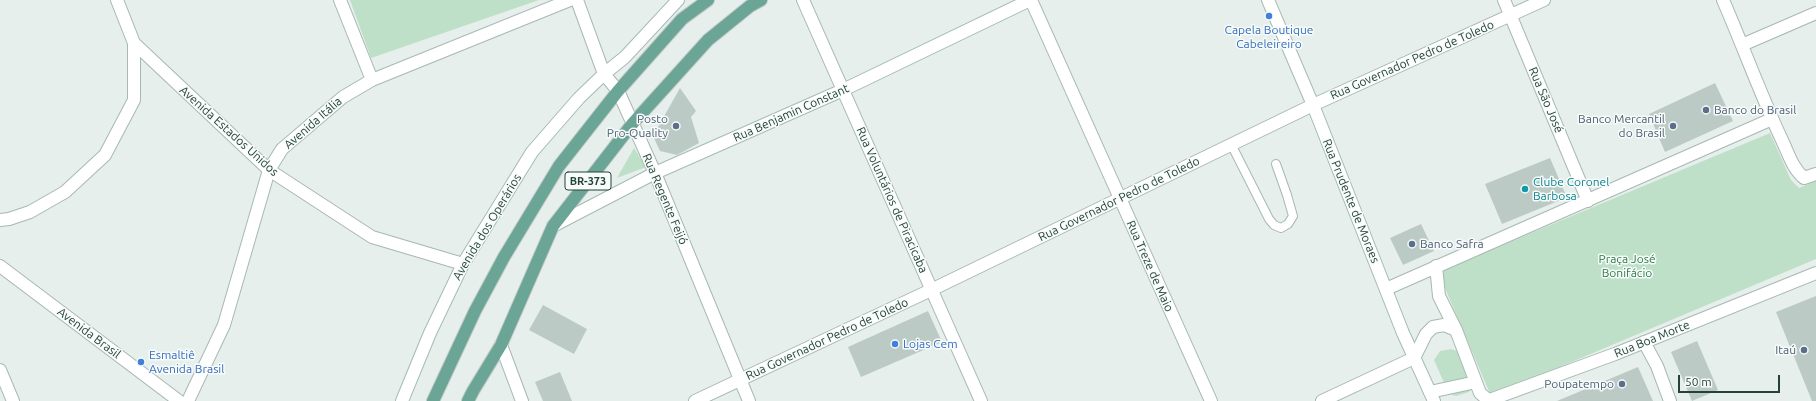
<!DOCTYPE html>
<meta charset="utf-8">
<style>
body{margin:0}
#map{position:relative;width:1816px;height:401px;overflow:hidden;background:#e6efeb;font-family:Ubuntu,sans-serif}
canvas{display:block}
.scale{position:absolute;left:1678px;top:375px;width:102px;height:18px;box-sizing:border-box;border:2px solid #24423a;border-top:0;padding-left:5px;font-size:12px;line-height:14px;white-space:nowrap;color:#24423a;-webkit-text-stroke:3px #f7fbf9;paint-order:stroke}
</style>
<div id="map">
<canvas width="1816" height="401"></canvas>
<div class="scale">50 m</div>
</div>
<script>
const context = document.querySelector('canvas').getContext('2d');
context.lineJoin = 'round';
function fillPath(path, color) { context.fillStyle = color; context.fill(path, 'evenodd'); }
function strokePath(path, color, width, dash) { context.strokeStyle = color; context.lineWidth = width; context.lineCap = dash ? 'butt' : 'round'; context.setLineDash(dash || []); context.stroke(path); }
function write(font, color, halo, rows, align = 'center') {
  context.font = font + ' Ubuntu,sans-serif'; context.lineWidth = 3; context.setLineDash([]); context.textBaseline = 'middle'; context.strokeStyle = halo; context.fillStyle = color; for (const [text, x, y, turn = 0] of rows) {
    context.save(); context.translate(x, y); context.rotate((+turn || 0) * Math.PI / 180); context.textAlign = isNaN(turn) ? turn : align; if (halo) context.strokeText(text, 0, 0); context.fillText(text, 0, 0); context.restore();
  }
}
fillPath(new Path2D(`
 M 350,0 L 539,0 L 371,58 Z
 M 1770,133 L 1791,180 L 1799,188 L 1816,181 L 1816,259 L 1491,396 L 1438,272 Z
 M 634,148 L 646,167 L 617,178 Z
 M 1451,349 L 1464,353 L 1475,380 L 1469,392 L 1456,396 L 1449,394 L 1434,360 L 1440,351 Z`), '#bfe0c8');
fillPath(new Path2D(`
 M 1715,83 L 1733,121 L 1665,152 L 1649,114 Z
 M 680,88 L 696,111 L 691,117 L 699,143 L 677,155 L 660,151 L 653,136 Z
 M 1550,158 L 1565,193 L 1563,199 L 1502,224 L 1485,184 Z
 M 1421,224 L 1434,251 L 1403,265 L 1390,238 Z
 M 1816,296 L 1816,401 L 1812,401 L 1776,312 Z
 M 543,305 L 587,329 L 574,354 L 529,330 Z
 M 928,311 L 942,342 L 861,377 L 848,347 Z
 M 1697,341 L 1718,390 L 1692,401 L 1671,352 Z
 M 1638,367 L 1653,401 L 1557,401 Z
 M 560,372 L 572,401 L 543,401 L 535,382 Z`), '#bbcac4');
const lane = new Path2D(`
 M 1231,144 L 1269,219 L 1274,225 L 1281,228 L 1288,224 L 1293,216 L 1287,195 L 1276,164`);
const street = new Path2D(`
 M 340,0 L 372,80
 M 577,0 L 604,74 L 618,91 L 655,173 L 749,401
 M 803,0 L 981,401
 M 1031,0 L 1211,401
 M 1504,0 L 1588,201
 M 1723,0 C 1743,46 1760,93 1781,138 C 1788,152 1792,168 1804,178 L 1816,174
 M 134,43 L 269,170 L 372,237 L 463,264
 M 1742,45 L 1816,13
 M 0,220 L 9,219 L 30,212 L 65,192 L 105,155 L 134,100 L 134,43 L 117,0
 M 0,266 L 179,401
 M 1436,266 L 1439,296 L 1456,330 L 1480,393 L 1488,400
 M 1386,289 L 1772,119
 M 1644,342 L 1657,366 L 1670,401
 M 501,345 L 522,401
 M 1430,392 L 1476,382
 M 188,401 L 224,325 L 269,170 L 282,149 L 343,97 L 372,80 L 570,0
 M 695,401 L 931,290 L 1313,105 L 1544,0
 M 1322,401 L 1414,358 L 1426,334 L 1433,327 L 1444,325 L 1456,330
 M 1487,401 L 1615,354 L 1816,273`);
const secondary = new Path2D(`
 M 1268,0 L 1313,105 L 1403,333 L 1434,401
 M 553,226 L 655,173 L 843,90 L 1030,0
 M 0,370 L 13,401
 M 402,401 L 430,333 L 463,264 L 532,152 L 579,98 L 604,74 L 625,57 L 678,0`);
const primary = new Path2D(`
 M 433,401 L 475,311 L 504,257 L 559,166 L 618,91 L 682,19 L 708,0
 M 468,401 L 473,391 L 501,345 L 553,226 L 633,123 L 708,40 L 750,6 L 761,0`);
strokePath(lane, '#a8b8b2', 10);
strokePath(street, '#a8b8b2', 14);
strokePath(secondary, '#a4bbb3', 14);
strokePath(primary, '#c2cac8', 14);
strokePath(lane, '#fff', 8);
strokePath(street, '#fff', 12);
strokePath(secondary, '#fff', 12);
strokePath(primary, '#6aa596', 12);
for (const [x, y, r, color] of [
 [1269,16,4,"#3f7fe0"],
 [1706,110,4,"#5c6f8a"],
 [676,126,4,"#5c6f8a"],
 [1673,126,4,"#5c6f8a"],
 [1525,189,4,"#0f9aa8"],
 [1412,244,4,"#5c6f8a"],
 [895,344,4,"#3f7fe0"],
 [1804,350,4,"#5c6f8a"],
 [141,362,4,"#3f7fe0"],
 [1622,384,4,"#5c6f8a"]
]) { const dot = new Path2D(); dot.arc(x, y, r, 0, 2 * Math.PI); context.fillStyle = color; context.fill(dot); strokePath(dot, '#f7fbf9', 1.5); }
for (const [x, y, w] of [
 [588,181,46]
]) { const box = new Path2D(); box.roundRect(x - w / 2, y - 9, w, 18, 3); context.fillStyle = '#f7fbf9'; context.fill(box); strokePath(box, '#24423a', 1); }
write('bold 11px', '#24423a', null, [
 ["BR-373",588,181]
]);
write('12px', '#366cbe', '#f7fbf9', [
 ["Capela Boutique",1269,30,"center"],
 ["Cabeleireiro",1269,44,"center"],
 ["Lojas Cem",903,344],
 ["Esmaltiê",149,355],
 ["Avenida Brasil",149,369]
], 'left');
write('12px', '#24423a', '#f7fbf9', [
 ["Rua Governador Pedro de Toledo",1412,60,-24],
 ["Rua São José",1546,100,67],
 ["Rua Benjamin Constant",791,113,-24],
 ["Avenida Itália",313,123,-41],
 ["Avenida Estados Unidos",229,131,42],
 ["Rua Regente Feijó",665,199,67],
 ["Rua Governador Pedro de Toledo",1119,199,-26],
 ["Rua Voluntários de Piracicaba",892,200,66],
 ["Rua Prudente de Moraes",1351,201,68],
 ["Avenida dos Operários",487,227,-59],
 ["Rua Treze de Maio",1150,266,66],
 ["Avenida Brasil",89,333,37],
 ["Rua Governador Pedro de Toledo",827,339,-25],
 ["Rua Boa Morte",1652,339,-22]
]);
write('12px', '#4e5e75', '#f7fbf9', [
 ["Banco do Brasil",1714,110,"left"],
 ["Posto",668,119],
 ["Pro-Quality",668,133],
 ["Banco Mercantil",1665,119],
 ["do Brasil",1665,133],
 ["Banco Safra",1420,244,"left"],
 ["Itaú",1796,350],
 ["Poupatempo",1614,384]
], 'right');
write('12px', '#0d838f', '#f7fbf9', [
 ["Clube Coronel",1533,182],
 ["Barbosa",1533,196]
], 'left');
write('12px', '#2d7a4b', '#f7fbf9', [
 ["Praça José",1627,259],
 ["Bonifácio",1627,273]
]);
</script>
